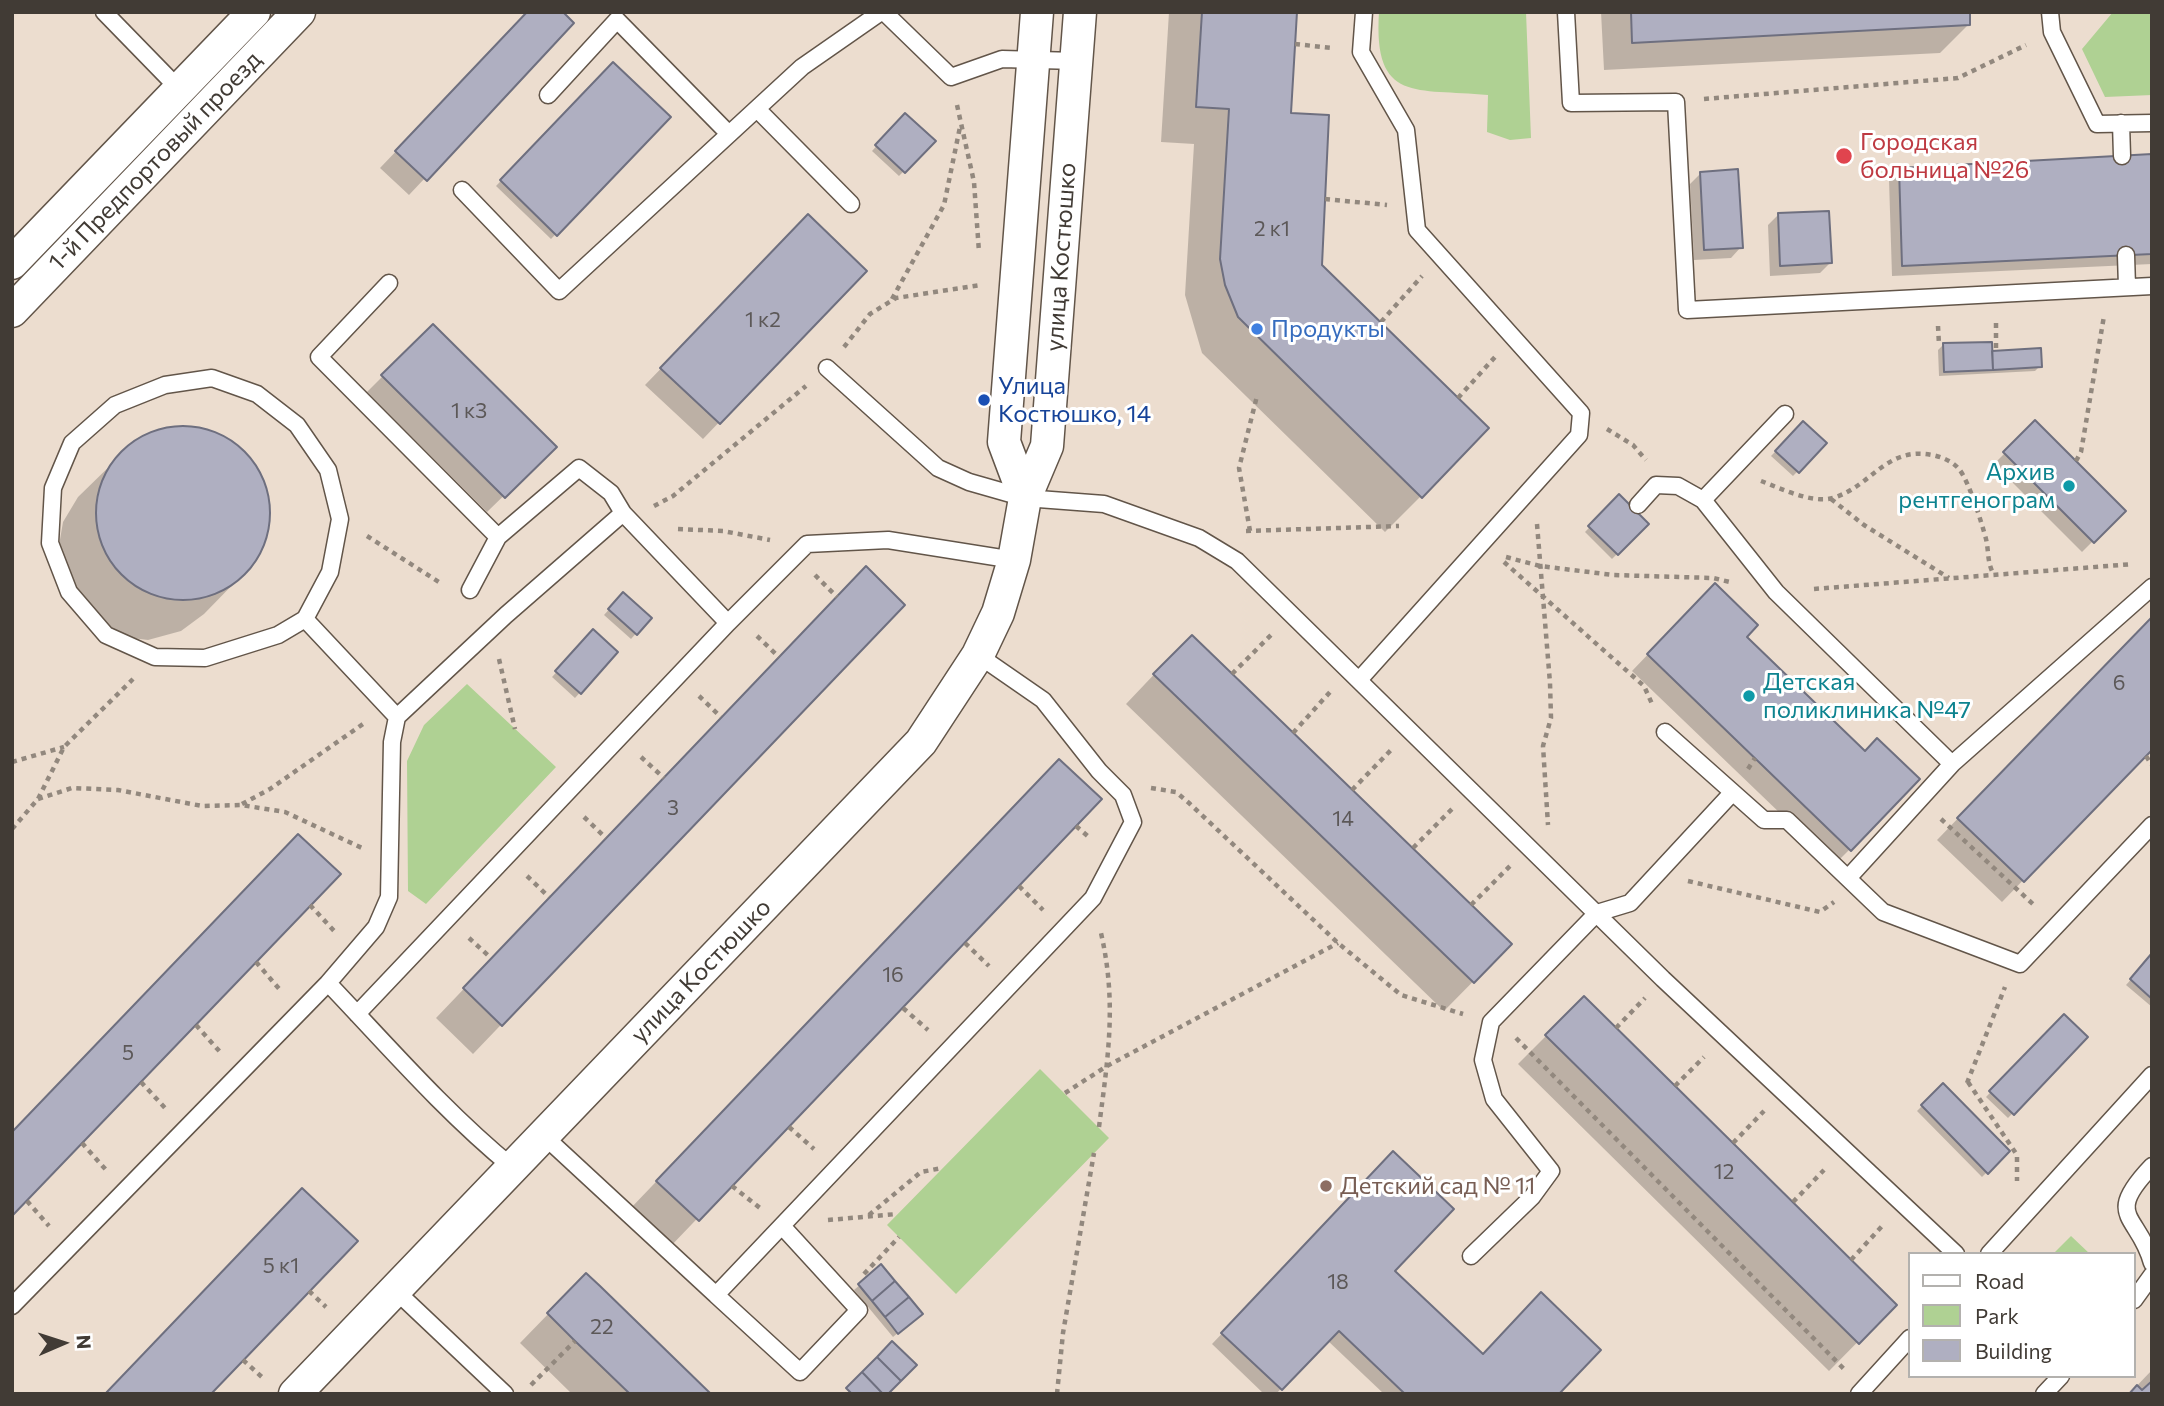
<!DOCTYPE html>
<meta charset="utf-8">
<style>
body{margin:0}
#map{position:relative;width:2164px;height:1406px;overflow:hidden;background:#ecddcf;font-family:Commissioner,sans-serif}
canvas{display:block}
.frame{position:absolute;inset:0;border:14px solid #413b35;pointer-events:none}
.legend{position:absolute;left:1908px;top:1252px;width:228px;height:126px;box-sizing:border-box;background:#fff;border:2px solid #b3b1ae;margin:0;padding:9px 12px;list-style:none;font-size:21px;color:#413b35}
.legend li{display:flex;align-items:center;gap:14px;height:35px}
.legend b{width:35px;border:2px solid #b3b1ae}
.north{position:absolute;left:28px;top:1308px;width:70px;height:70px;-webkit-text-stroke:5px #fff;paint-order:stroke;rotate:87deg;font-size:19px;font-weight:700;line-height:28px;text-align:center;color:#413b35}
.north::after{content:'';display:block;margin:auto;width:24px;height:32px;background:#413b35;clip-path:polygon(50% 0,100% 100%,50% 72%,0 100%)}
</style>
<div id="map">
<canvas width="2164" height="1406"></canvas>
<div class="frame"></div>
<ul class="legend">
<li><b style="height:9px;background:#fff"></b>Road</li>
<li><b style="height:19px;background:#afd193"></b>Park</li>
<li><b style="height:19px;background:#afafc1"></b>Building</li>
</ul>
<div class="north">N</div>
</div>
<script>
const context = document.querySelector('canvas').getContext('2d');
context.lineJoin = 'round';
function fillPath(path, color) { context.fillStyle = color; context.fill(path, 'evenodd'); }
function strokePath(path, color, width, dash) { context.strokeStyle = color; context.lineWidth = width; context.lineCap = dash ? 'butt' : 'round'; context.setLineDash(dash || []); context.stroke(path); }
function write(font, color, halo, rows, align = 'center') {
  context.font = font + ' Commissioner,sans-serif'; context.lineWidth = 6; context.setLineDash([]); context.textBaseline = 'middle'; context.strokeStyle = halo; context.fillStyle = color; for (const [text, x, y, turn = 0] of rows) {
    context.save(); context.translate(x, y); context.rotate((+turn || 0) * Math.PI / 180); context.textAlign = isNaN(turn) ? turn : align; if (halo) context.strokeText(text, 0, 0); context.fillText(text, 0, 0); context.restore();
  }
}
fillPath(new Path2D(`
 M 1379,12 L 1526,12 L 1531,138 L 1510,140 L 1487,132 L 1488,95 C 1416,88 1373,104 1379,12 Z
 M 2113,12 L 2152,12 L 2152,95 L 2105,97 L 2082,49 Z
 M 467,684 L 556,767 L 426,904 L 408,891 L 407,761 L 424,725 Z
 M 1040,1069 L 1109,1138 L 956,1294 L 887,1225 Z
 M 2071,1236 L 2090,1254 L 2053,1254 Z`), '#afd193');
fillPath(new Path2D(`
 M 529,12 L 571,23 L 409,195 L 380,168 Z
 M 1169,12 L 1295,12 L 1289,115 L 1320,266 L 1421,496 L 1385,532 L 1202,353 L 1185,295 L 1194,144 L 1161,142 Z
 M 1601,12 L 1968,12 L 1969,24 L 1940,53 L 1604,70 Z
 M 613,64 L 668,117 L 551,239 L 496,186 Z
 M 905,115 L 933,141 L 899,176 L 872,151 Z
 M 2152,156 L 2152,264 L 1892,276 L 1889,180 L 1899,169 Z
 M 1700,174 L 1741,247 L 1731,258 L 1694,260 L 1690,184 Z
 M 1778,215 L 1830,263 L 1820,273 L 1770,276 L 1768,225 Z
 M 808,217 L 864,271 L 703,439 L 645,385 Z
 M 433,326 L 554,447 L 487,512 L 367,392 Z
 M 1943,345 L 1990,352 L 2040,366 L 2035,371 L 1939,376 L 1938,350 Z
 M 1803,423 L 1825,443 L 1793,476 L 1771,456 Z
 M 2035,423 L 2123,511 L 2082,552 L 1994,464 Z
 M 175,427 L 211,431 L 234,444 L 258,470 L 269,504 L 262,546 L 244,573 L 204,614 L 181,631 L 148,640 L 116,636 L 90,622 L 57,557 L 63,522 L 78,497 L 119,457 L 142,437 Z
 M 1619,497 L 1647,524 L 1612,559 L 1585,532 Z
 M 623,594 L 650,618 L 631,639 L 604,615 Z
 M 838,597 L 903,605 L 473,1054 L 436,1018 Z
 M 1699,601 L 1744,637 L 1850,849 L 1834,865 L 1632,671 Z
 M 2152,618 L 2152,747 L 2002,902 L 1937,840 Z
 M 593,632 L 616,652 L 575,698 L 552,677 Z
 M 1163,665 L 1510,944 L 1444,1011 L 1126,704 Z
 M 1031,790 L 1099,799 L 669,1248 L 629,1210 Z
 M 2152,956 L 2152,1007 L 2126,985 Z
 M 1584,998 L 1894,1305 L 1829,1371 L 1518,1064 Z
 M 2064,1016 L 2086,1037 L 2008,1118 L 1986,1097 Z
 M 1943,1085 L 2008,1151 L 1982,1177 L 1917,1111 Z
 M 1383,1164 L 1393,1271 L 1483,1356 L 1557,1394 L 1384,1394 L 1327,1340 L 1276,1394 L 1264,1394 L 1212,1344 Z
 M 881,1267 L 916,1318 L 893,1337 L 854,1290 Z
 M 586,1275 L 708,1394 L 572,1394 L 520,1343 Z
 M 2152,1370 L 2152,1394 L 2129,1394 Z`), '#0003');
const building = new Path2D(`
 M 527,12 L 563,12 L 574,23 L 427,181 L 395,151 Z
 M 1202,12 L 1297,12 L 1291,113 L 1329,115 L 1322,265 L 1489,428 L 1422,498 L 1238,317 L 1225,285 L 1220,259 L 1229,109 L 1196,107 Z
 M 1631,12 L 1970,12 L 1970,25 L 1632,43 Z
 M 613,62 L 671,117 L 557,236 L 500,180 Z
 M 905,113 L 936,141 L 905,173 L 875,145 Z
 M 2152,154 L 2152,254 L 1902,266 L 1899,168 Z
 M 1738,169 L 1743,248 L 1704,250 L 1700,172 Z
 M 1829,211 L 1832,263 L 1780,266 L 1778,213 Z
 M 808,214 L 867,271 L 720,424 L 660,368 Z
 M 433,324 L 557,447 L 505,498 L 381,375 Z
 M 1992,342 L 1993,370 L 1944,372 L 1943,343 Z
 M 2041,348 L 2042,367 L 1993,370 L 1992,351 Z
 M 2035,420 L 2126,511 L 2094,543 L 2003,452 Z
 M 1803,421 L 1827,443 L 1799,473 L 1775,451 Z
 M96 513a87 87 0 1 1 174 0a87 87 0 1 1-174 0Z
 M 1619,494 L 1649,524 L 1618,555 L 1588,526 Z
 M 866,566 L 905,605 L 502,1026 L 463,988 Z
 M 1715,583 L 1758,625 L 1747,637 L 1865,751 L 1877,738 L 1920,779 L 1851,851 L 1647,654 Z
 M 623,592 L 652,618 L 637,635 L 608,609 Z
 M 2152,617 L 2152,750 L 2024,882 L 1957,818 Z
 M 593,629 L 618,652 L 581,694 L 555,671 Z
 M 1192,635 L 1512,944 L 1474,983 L 1153,674 Z
 M 1059,759 L 1102,799 L 699,1221 L 656,1181 Z
 M 298,834 L 341,874 L 12,1216 L 12,1132 Z
 M 2152,953 L 2152,999 L 2130,979 Z
 M 1584,996 L 1897,1305 L 1859,1344 L 1545,1035 Z
 M 2064,1014 L 2088,1037 L 2014,1115 L 1989,1091 Z
 M 1943,1083 L 2010,1151 L 1988,1174 L 1921,1105 Z
 M 1393,1151 L 1454,1209 L 1395,1271 L 1483,1354 L 1541,1292 L 1601,1350 L 1559,1394 L 1405,1394 L 1339,1331 L 1282,1390 L 1221,1333 Z
 M 302,1188 L 358,1241 L 211,1394 L 105,1394 Z
 M 881,1264 L 895,1281 L 872,1301 L 858,1284 Z
 M 586,1273 L 600,1286 L 711,1394 L 630,1394 L 575,1341 L 547,1313 Z
 M 895,1281 L 909,1297 L 885,1317 L 872,1301 Z
 M 909,1297 L 923,1314 L 898,1334 L 885,1317 Z
 M 892,1341 L 917,1365 L 901,1381 L 877,1357 Z
 M 877,1357 L 901,1381 L 888,1394 L 883,1394 L 862,1372 Z
 M 862,1372 L 883,1394 L 852,1394 L 846,1388 Z
 M 2152,1381 L 2152,1394 L 2129,1394 L 2137,1385 L 2142,1390 Z`);
fillPath(building, '#afafc1');
strokePath(building, '#6e6f7f', 2);
const service = new Path2D(`
 M 104,12 L 180,90
 M 884,12 L 951,77 L 1002,59 L 1076,61
 M 1566,12 L 1571,103 L 1676,102 L 1687,310 L 2152,286
 M 2050,12 L 2052,32 L 2097,124 L 2152,123
 M 548,95 L 617,20 L 729,134
 M 757,109 L 851,204
 M 2121,123 L 2122,156
 M 462,190 L 559,291 L 802,67 L 881,12
 M 2126,255 L 2127,287
 M 389,283 L 319,357 L 498,537 L 579,468 L 611,493 L 623,513
 M 827,368 L 938,468 L 969,482 L 1025,498 L 1104,504 L 1199,538 L 1237,561 L 1663,979 L 1956,1254
 M 1703,500 L 1785,414
 M 1638,505 L 1656,485 L 1678,486 L 1703,500 L 1776,592 L 1952,764
 M 470,590 L 498,537
 M 305,619 L 330,572 L 340,519 L 328,470 L 297,425 L 257,394 L 212,378 L 165,385 L 115,405 L 72,443 L 53,488 L 50,543 L 69,592 L 106,635 L 155,657 L 205,658 L 278,635 L 305,619 L 397,717
 M 1359,680 L 1579,435 L 1581,413 L 1417,230 L 1406,130 L 1361,52 L 1364,12
 M 1665,732 L 1764,820 L 1787,820 L 1883,912 L 2020,964 L 2152,825
 M 1849,877 L 1952,764 L 2152,587
 M 357,1014 L 728,623 L 807,544 L 888,540 L 1014,560
 M 543,1135 L 716,1295 L 1093,898 L 1133,822 L 1123,795 L 1099,771 L 1043,700 L 978,655
 M 2152,1166 C 2102,1218 2139,1214 2152,1263
 M 512,1167 C 445,1112 388,1046 328,983 L 376,927 L 389,897 L 392,742 L 397,717 L 506,615 L 623,513 L 728,623
 M 1989,1254 L 2152,1075
 M 1471,1256 L 1532,1197 L 1551,1171 L 1494,1099 L 1483,1060 L 1491,1022 L 1597,913 L 1630,903 L 1732,793
 M 395,1290 L 505,1394
 M 716,1295 L 800,1372 L 859,1310 L 782,1226
 M 2134,1300 L 2152,1275
 M 12,1306 L 328,983
 M 1859,1394 L 1910,1338
 M 2044,1394 L 2061,1376`);
const minor = new Path2D(`
 M 12,263 L 254,12
 M 12,311 L 299,12
 M 1025,498 L 1004,442 L 1037,12
 M 295,1394 L 921,742 L 978,655 L 998,613 L 1014,560 L 1025,498 L 1047,446 L 1080,12`);
strokePath(service, '#625549', 19);
strokePath(minor, '#625549', 35);
strokePath(new Path2D(`
 M 1295,44 L 1332,48
 M 1704,99 L 1958,78 L 2026,45
 M 957,105 L 974,182 L 979,252
 M 1325,199 L 1387,205
 M 892,299 L 944,205 L 960,127
 M 1381,322 L 1422,276
 M 1996,323 L 1996,350
 M 1938,326 L 1939,345
 M 844,347 L 870,314 L 896,298 L 981,285
 M 1458,398 L 1495,357
 M 1607,429 L 1633,445 L 1646,460
 M 2076,461 L 2081,452 L 2104,316
 M 1761,481 C 1780,488 1812,504 1833,498 C 1872,486 1886,446 1932,455 C 1942,457 1952,461 1959,469 C 1969,481 1982,524 1986,539 C 1989,552 1987,563 1994,575
 M 1831,499 L 1864,525 L 1949,578
 M 654,506 L 673,496 L 806,386
 M 1537,524 L 1550,683 L 1551,718 L 1543,746 L 1548,825
 M 678,529 L 723,531 L 770,540
 M 1246,531 L 1399,526
 M 1250,531 L 1239,468 L 1257,396
 M 367,536 L 442,584
 M 1506,557 L 1540,566 L 1613,575 L 1713,578 L 1730,582
 M 1504,562 L 1644,686 L 1653,706
 M 815,575 L 837,597
 M 1814,589 L 2133,564
 M 757,636 L 779,657
 M 499,659 L 515,729
 M 1232,674 L 1271,635
 M 699,696 L 721,717
 M 1293,733 L 1330,692
 M 2146,756 L 2152,765
 M 641,757 L 664,778
 M 12,762 L 64,747
 M 1748,769 L 1755,758
 M 1151,788 L 1176,792 L 1189,803 L 1338,943 L 1401,995 L 1463,1014
 M 1352,790 L 1391,750
 M 38,799 L 72,788 L 118,790 L 202,806 L 241,805 L 285,812 L 362,848
 M 242,804 L 270,789 L 363,724
 M 584,817 L 606,838
 M 1941,819 L 2035,906
 M 1076,826 L 1091,839
 M 12,829 L 38,799 L 64,747 L 133,679
 M 1413,848 L 1452,809
 M 527,876 L 549,897
 M 1688,881 L 1820,912 L 1834,902
 M 1019,886 L 1043,910
 M 310,905 L 336,933
 M 1471,905 L 1510,866
 M 469,938 L 491,958
 M 965,943 L 989,966
 M 256,962 L 281,991
 M 903,1008 L 928,1030
 M 196,1025 L 221,1053
 M 1616,1028 L 1645,998
 M 1516,1038 L 1845,1370
 M 141,1082 L 166,1109
 M 1968,1082 L 2017,1155 L 2017,1181
 M 1967,1083 L 2005,987
 M 1675,1086 L 1704,1057
 M 1065,1093 L 1107,1066 L 1338,943
 M 789,1127 L 814,1149
 M 1099,1127 C 1108,1057 1117,1003 1101,933
 M 82,1143 L 107,1171
 M 1733,1143 L 1764,1111
 M 732,1186 L 760,1208
 M 27,1201 L 49,1226
 M 1793,1202 L 1824,1170
 M 869,1215 L 921,1172 L 942,1168
 M 828,1220 L 897,1214
 M 1851,1260 L 1884,1224
 M 864,1274 L 899,1237
 M 309,1291 L 326,1307
 M 243,1360 L 263,1378
 M 531,1385 L 575,1341
 M 1057,1394 L 1063,1333 L 1094,1153`), '#92887e', 4.5, [5, 5]);
strokePath(service, '#fff', 16);
strokePath(minor, '#fff', 32);
for (const [x, y, r, color] of [
 [1844,156,9,"#e0444e"],
 [1257,329,7,"#3f7fe0"],
 [984,400,7,"#1a4fb4"],
 [2069,486,7,"#0f9aa8"],
 [1749,696,7,"#0f9aa8"],
 [1326,1186,7,"#8d6e63"]
]) { const dot = new Path2D(); dot.arc(x, y, r, 0, 2 * Math.PI); context.fillStyle = color; context.fill(dot); strokePath(dot, '#fff', 2.5); }
write('21px', '#5c5858', null, [
 ["2 к1",1272,229],
 ["1 к2",763,320],
 ["1 к3",469,411],
 ["6",2119,683],
 ["3",673,808],
 ["14",1343,819],
 ["16",893,975],
 ["5",128,1053],
 ["12",1724,1172],
 ["5 к1",281,1266],
 ["18",1338,1282],
 ["22",602,1327]
]);
write('24px', '#be3a42', '#fff', [
 ["Городская",1860,142],
 ["больница №26",1860,170]
], 'left');
write('24px', '#413b35', '#fff', [
 ["1-й Предпортовый проезд",155,161,-46],
 ["улица Костюшко",1061,257,-86],
 ["улица Костюшко",701,971,-46]
]);
write('24px', '#366cbe', '#fff', [
 ["Продукты",1271,329]
], 'left');
write('24px', '#164399', '#fff', [
 ["Улица",998,386],
 ["Костюшко, 14",998,414]
], 'left');
write('24px', '#0d838f', '#fff', [
 ["Архив",2055,472],
 ["рентгенограм",2055,500],
 ["Детская",1763,682,"left"],
 ["поликлиника №47",1763,710,"left"]
], 'right');
write('24px', '#785e54', '#fff', [
 ["Детский сад № 11",1340,1186]
], 'left');
</script>
